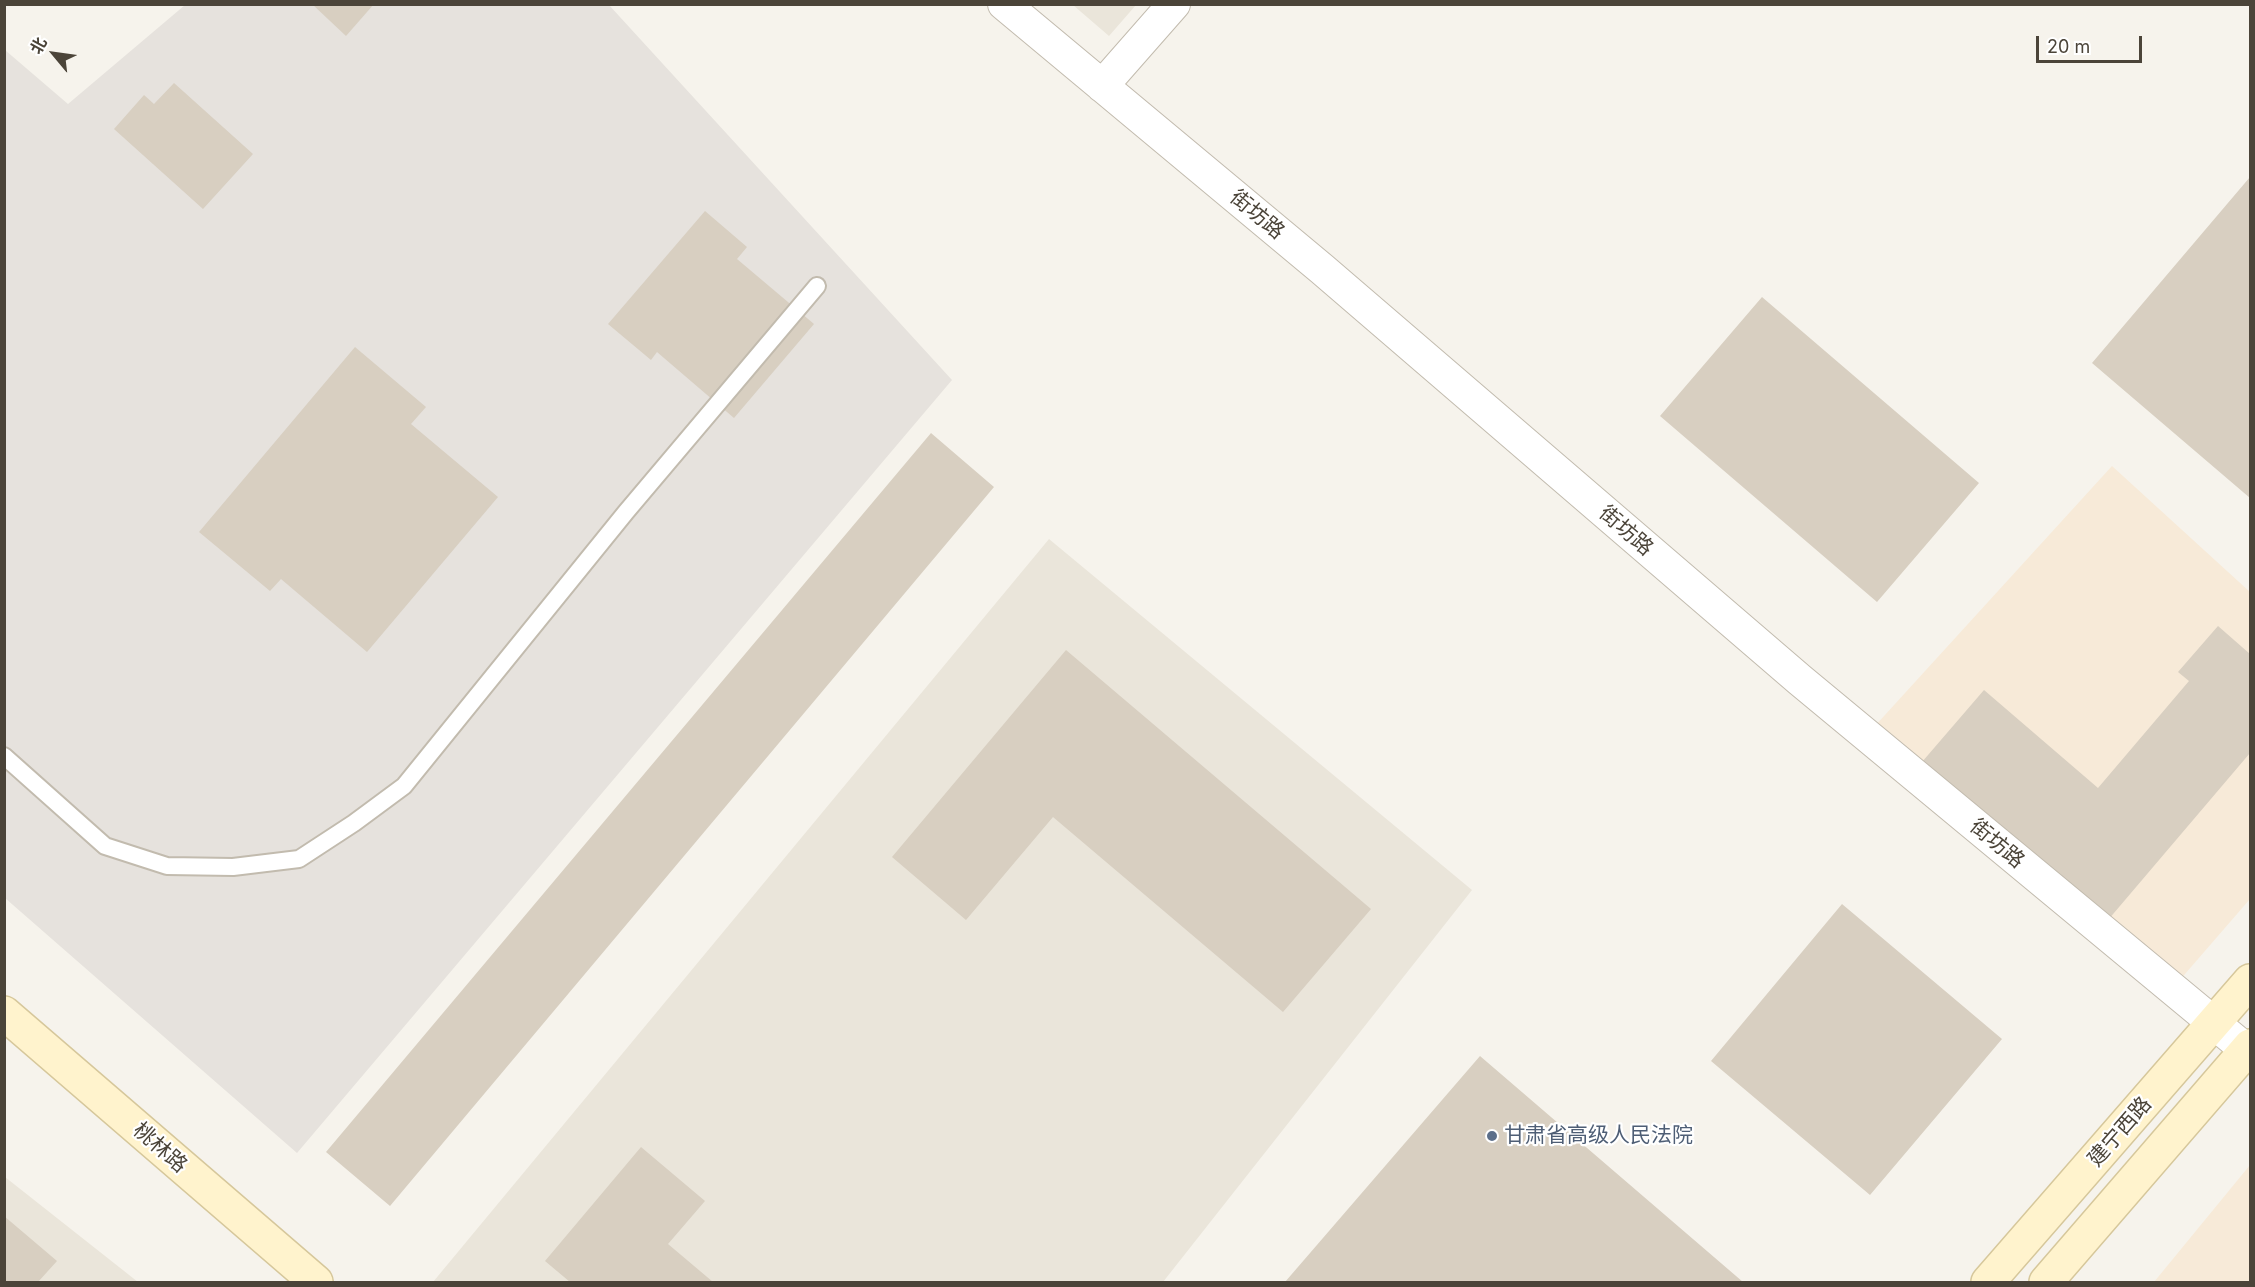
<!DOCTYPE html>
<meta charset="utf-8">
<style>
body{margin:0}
#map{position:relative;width:2255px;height:1287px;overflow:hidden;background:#f6f3ec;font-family:Inter,"Noto Sans SC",sans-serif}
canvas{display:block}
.frame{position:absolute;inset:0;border:6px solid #4b4439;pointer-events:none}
.north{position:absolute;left:24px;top:24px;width:60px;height:60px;-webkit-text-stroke:4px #fff;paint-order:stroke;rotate:299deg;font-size:16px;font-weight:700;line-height:24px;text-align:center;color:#4b4439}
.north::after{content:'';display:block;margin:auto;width:21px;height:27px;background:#4b4439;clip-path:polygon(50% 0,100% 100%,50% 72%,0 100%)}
.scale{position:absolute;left:2036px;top:36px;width:106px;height:27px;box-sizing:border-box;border:3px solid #4b4439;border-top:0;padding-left:8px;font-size:18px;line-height:21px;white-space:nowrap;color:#4b4439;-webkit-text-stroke:4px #fff;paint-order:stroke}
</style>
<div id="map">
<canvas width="2255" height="1287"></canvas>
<div class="frame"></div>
<div class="north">北</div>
<div class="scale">20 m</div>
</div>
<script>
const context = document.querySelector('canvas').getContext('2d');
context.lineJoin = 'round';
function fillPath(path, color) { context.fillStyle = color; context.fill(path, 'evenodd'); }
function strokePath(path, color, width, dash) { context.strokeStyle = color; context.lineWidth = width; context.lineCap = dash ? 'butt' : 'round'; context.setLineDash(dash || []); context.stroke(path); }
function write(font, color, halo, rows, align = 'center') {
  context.font = font + ' Inter,"Noto Sans SC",sans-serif'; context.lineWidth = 4.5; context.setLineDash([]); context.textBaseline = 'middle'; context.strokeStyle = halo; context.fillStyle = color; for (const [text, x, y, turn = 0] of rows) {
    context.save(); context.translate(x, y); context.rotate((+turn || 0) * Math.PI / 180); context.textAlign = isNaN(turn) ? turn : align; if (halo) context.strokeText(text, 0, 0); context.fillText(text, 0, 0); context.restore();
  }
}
fillPath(new Path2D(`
 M 1073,5 L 1136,5 L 1109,36 Z
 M 1049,539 L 1472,890 L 1163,1282 L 433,1282 Z
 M 5,1177 L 138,1282 L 5,1282 Z`), '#eae5da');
fillPath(new Path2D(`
 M 2112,466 L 2250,592 L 2250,899 L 2172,989 L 1874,727 Z
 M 2250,1165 L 2250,1282 L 2154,1282 Z`), '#f7ead8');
fillPath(new Path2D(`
 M 185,5 L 609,5 L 952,380 L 297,1153 L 5,898 L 5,50 L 68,104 Z`), '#e6e2dd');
fillPath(new Path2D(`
 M 312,4 L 374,4 L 346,36 Z
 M 174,83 L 253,154 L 203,209 L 114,129 L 144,95 L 154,104 Z
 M 2250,177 L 2250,498 L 2092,363 Z
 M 705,211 L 747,247 L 737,259 L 814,324 L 734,418 L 657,352 L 651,360 L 608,324 Z
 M 1762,297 L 1979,483 L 1877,602 L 1660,416 Z
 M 355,347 L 426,407 L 411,424 L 498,497 L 367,652 L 281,579 L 270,591 L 199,532 Z
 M 931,433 L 994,487 L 390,1206 L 326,1152 Z
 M 2218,626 L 2250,654 L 2250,753 L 2108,920 L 1922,762 L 1984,690 L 2098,788 L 2189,681 L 2178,672 Z
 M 1066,650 L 1371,909 L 1283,1012 L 1053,817 L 966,920 L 892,857 Z
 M 1842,904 L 2002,1039 L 1870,1195 L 1711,1061 Z
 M 1480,1056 L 1743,1282 L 1285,1282 Z
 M 641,1147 L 705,1201 L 668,1244 L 713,1282 L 570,1282 L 545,1261 Z
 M 4,1216 L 57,1261 L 38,1282 L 4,1282 Z`), '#d8cfc1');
const service = new Path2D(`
 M 4,756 L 105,846 L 167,866 L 233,867 L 299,859 L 354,823 L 404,786 L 626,512 L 817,286`);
const minor = new Path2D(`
 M 1004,4 L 1322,269 L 1800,680 L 2250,1053
 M 1102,86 L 1174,4`);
const secondary = new Path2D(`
 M 4,1013 L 316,1282
 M 1988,1282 L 2250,981
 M 2046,1282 L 2250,1046`);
strokePath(service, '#c2bbae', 20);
strokePath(minor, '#c2bbae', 34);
strokePath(secondary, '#d6c79b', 36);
strokePath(service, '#fff', 16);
strokePath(minor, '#fff', 32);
strokePath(secondary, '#fff3cd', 33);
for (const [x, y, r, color] of [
 [1492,1136,6,"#5c6f8a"]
]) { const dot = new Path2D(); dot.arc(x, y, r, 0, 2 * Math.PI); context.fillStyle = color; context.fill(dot); strokePath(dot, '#fff', 2); }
write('21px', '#4b4439', '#fff', [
 ["街坊路",1257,215,40],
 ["街坊路",1626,531,41],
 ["街坊路",1997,844,40],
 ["建宁西路",2120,1132,-49],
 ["桃林路",160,1148,41]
]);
write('21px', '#4e5e75', '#fff', [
 ["甘肃省高级人民法院",1504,1136]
], 'left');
</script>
